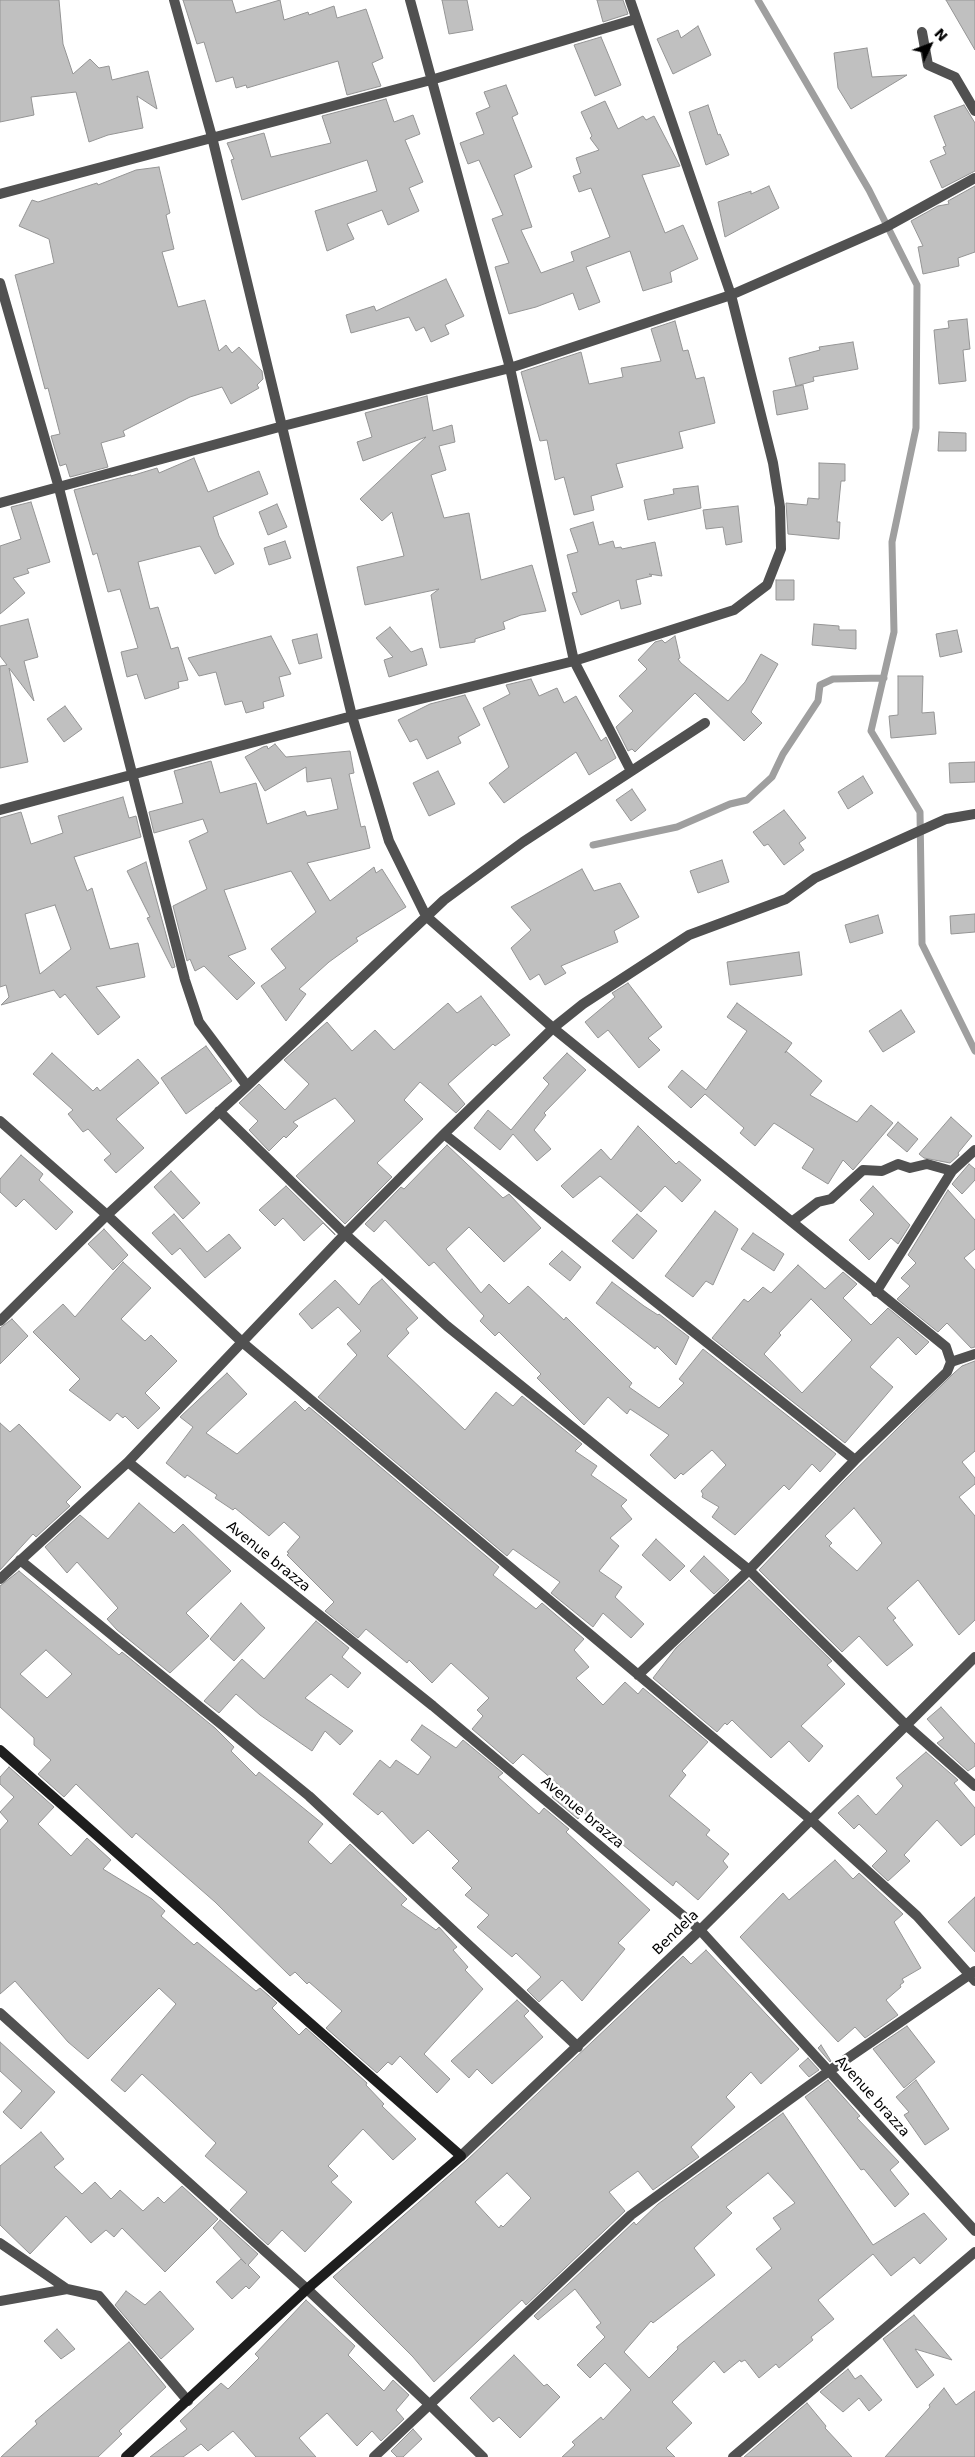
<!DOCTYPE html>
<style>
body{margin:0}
#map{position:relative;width:975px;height:2457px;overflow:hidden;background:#fff;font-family:"DejaVu Sans",sans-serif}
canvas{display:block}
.north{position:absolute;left:905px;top:20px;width:50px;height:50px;-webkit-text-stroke:4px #fff;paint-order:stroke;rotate:47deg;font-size:14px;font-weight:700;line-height:20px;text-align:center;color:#000}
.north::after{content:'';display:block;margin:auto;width:18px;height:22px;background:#000;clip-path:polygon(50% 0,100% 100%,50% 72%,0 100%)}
</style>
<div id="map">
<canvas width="975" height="2457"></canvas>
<div class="north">N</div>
</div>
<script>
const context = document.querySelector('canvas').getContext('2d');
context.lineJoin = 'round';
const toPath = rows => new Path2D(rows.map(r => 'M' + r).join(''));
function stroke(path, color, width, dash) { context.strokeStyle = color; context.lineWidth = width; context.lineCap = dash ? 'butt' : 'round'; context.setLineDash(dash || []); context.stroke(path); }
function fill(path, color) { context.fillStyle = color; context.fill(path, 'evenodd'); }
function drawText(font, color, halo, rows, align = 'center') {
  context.font = font + ' "DejaVu Sans",sans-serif'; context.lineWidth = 5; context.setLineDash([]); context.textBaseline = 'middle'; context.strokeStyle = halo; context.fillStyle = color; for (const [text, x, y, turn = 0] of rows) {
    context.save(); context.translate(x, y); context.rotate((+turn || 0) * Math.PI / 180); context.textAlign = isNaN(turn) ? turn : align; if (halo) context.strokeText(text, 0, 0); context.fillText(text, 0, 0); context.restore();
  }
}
const stream = toPath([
 [758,0,869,190,917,285,916,428,892,542,894,632,871,731,920,812,922,944,975,1051],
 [593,845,677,827,730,804,747,800,772,777,783,754,818,701,820,685,833,679,884,678]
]);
const building = toPath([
 [0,0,59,0,63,44,73,74,90,59,99,68,109,66,112,80,148,71,157,109,137,96,143,128,108,135,89,142,76,92,31,97,34,115,0,122,0,0],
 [183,0,232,0,236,13,280,0,284,20,308,12,309,15,334,6,337,18,366,9,383,58,372,63,381,86,347,95,338,61,247,88,246,85,236,88,233,77,216,82,204,42,197,44,183,0],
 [442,0,467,0,473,30,449,34,442,0],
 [597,0,623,0,628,14,603,22,597,0],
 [946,0,975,0,975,50,946,0],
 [698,26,711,55,673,74,657,39,678,30,681,38,698,26],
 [601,37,621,85,595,96,574,45,601,37],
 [867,48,872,77,907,75,851,109,838,88,834,53,867,48],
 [506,85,518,114,512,117,532,167,514,175,532,227,521,230,541,273,574,261,571,252,610,237,591,188,579,192,573,176,581,173,576,158,599,150,590,138,592,136,581,112,605,101,618,129,643,116,646,120,654,116,680,166,642,175,665,233,683,225,698,259,670,272,672,282,643,291,630,251,586,267,600,302,579,310,573,293,536,307,509,314,495,267,509,263,492,219,503,215,479,160,468,164,460,143,484,134,476,113,490,107,484,92,506,85],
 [386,99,394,122,413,115,420,134,405,140,423,182,409,188,419,211,388,225,382,210,347,224,354,239,327,251,315,211,377,191,367,160,242,200,231,160,234,159,227,143,264,133,271,157,331,143,322,116,386,99],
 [708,105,718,135,720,134,729,155,706,165,689,112,708,105],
 [964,105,975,123,975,171,942,188,930,161,946,154,943,147,946,146,934,116,964,105],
 [159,167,170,213,166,215,174,249,162,252,178,307,205,300,219,351,226,345,232,353,239,347,262,371,263,379,257,385,259,388,231,404,222,387,190,397,123,431,125,436,101,443,108,467,70,477,66,464,60,466,51,436,60,434,48,388,45,389,15,275,54,263,49,239,19,226,32,200,38,202,97,183,98,185,136,170,159,167],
 [769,186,779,208,725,237,718,202,751,191,751,194,769,186],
 [975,186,975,252,958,258,959,266,923,274,918,247,923,246,911,221,938,206,949,204,948,201,975,186],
 [446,279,464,316,445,325,449,334,431,342,424,327,416,331,409,317,351,333,346,315,374,306,376,311,446,279],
 [967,319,970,349,963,350,966,381,939,384,934,330,949,328,948,321,967,319],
 [675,321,683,351,688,350,696,379,704,377,715,423,679,432,683,448,616,464,623,487,591,496,594,510,574,515,564,477,555,480,547,440,540,441,521,372,581,352,589,384,623,377,621,368,661,361,651,329,675,321],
 [853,342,858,369,813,377,814,381,796,386,789,358,820,350,819,347,853,342],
 [803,385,808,409,777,415,773,391,803,385],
 [427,396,433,431,452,425,455,442,439,446,446,470,431,475,444,518,469,513,481,580,532,565,546,611,521,615,503,622,505,629,475,639,475,642,440,648,431,595,439,589,365,605,357,567,404,556,392,512,382,521,360,499,426,437,363,461,357,442,372,437,365,413,427,396],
 [939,432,966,433,966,451,938,451,939,432],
 [194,458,208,492,259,471,268,494,213,517,219,536,234,564,215,574,200,546,138,562,150,609,158,607,171,649,178,647,188,680,178,682,179,688,145,699,137,674,127,677,121,652,138,648,120,589,108,592,97,553,93,555,74,490,131,475,131,476,157,468,159,473,194,458],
 [819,463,845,464,845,481,841,481,837,522,840,522,839,539,788,534,786,503,807,505,808,498,819,499,819,463],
 [698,486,701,508,648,520,644,500,674,494,673,489,698,486],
 [31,502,50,562,27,569,29,573,13,578,25,593,0,614,0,546,21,539,11,507,31,502],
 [277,504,287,527,268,535,259,512,277,504],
 [738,506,742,542,726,545,723,527,706,529,703,510,738,506],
 [593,522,599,545,613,541,615,548,621,547,622,549,655,542,662,576,649,574,652,576,636,580,641,604,621,609,619,600,581,615,572,593,577,592,567,555,578,552,570,529,593,522],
 [285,541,291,558,269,565,264,548,285,541],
 [776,580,794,580,794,600,776,600,776,580],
 [28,619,38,657,24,661,34,701,9,668,28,762,0,768,0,666,7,665,0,656,0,626,28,619],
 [814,624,839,626,839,630,856,630,856,649,812,645,814,624],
 [390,627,411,652,422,648,427,665,389,677,384,660,393,657,376,638,390,627],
 [957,630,962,652,940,657,936,634,957,630],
 [317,634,322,658,299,664,292,640,317,634],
 [271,636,291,674,279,677,284,696,263,702,264,708,246,713,242,701,225,705,216,672,199,676,188,658,271,636],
 [675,636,680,658,678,659,681,663,728,701,745,682,761,654,778,664,751,712,762,723,744,741,695,693,635,752,632,749,628,751,616,727,633,711,619,696,647,669,638,660,655,642,662,640,665,643,675,636],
 [898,676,923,676,922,713,934,712,936,734,891,738,889,716,898,715,898,676],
 [531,679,539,696,557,688,564,703,576,696,601,741,606,737,616,758,589,775,576,752,504,803,489,783,509,767,483,708,510,694,506,685,531,679],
 [465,695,480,725,458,737,461,743,427,759,417,739,410,742,398,720,430,704,465,695],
 [65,706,82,729,64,742,47,719,65,706],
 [275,744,286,757,350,751,354,773,349,774,361,827,365,826,370,848,307,863,330,901,374,867,376,873,382,869,406,907,356,938,358,941,329,962,299,989,306,994,286,1021,261,986,286,968,271,949,316,912,291,871,224,890,246,949,228,956,255,983,237,1000,204,966,195,971,190,959,187,961,173,906,207,889,189,841,208,832,203,819,154,833,149,812,183,803,174,771,211,761,220,793,256,783,267,824,305,811,307,816,338,809,331,778,307,782,306,767,265,791,245,757,263,747,267,746,268,749,275,744],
 [975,762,975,782,950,783,949,763,975,762],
 [438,771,455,804,429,816,413,783,438,771],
 [863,776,873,793,848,809,838,792,863,776],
 [632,789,646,810,631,821,616,800,632,789],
 [123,797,129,818,136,816,141,837,74,857,87,891,92,888,110,949,138,943,145,977,96,987,120,1017,98,1035,65,994,60,998,54,990,1,1005,9,997,6,985,0,987,0,818,21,812,31,844,63,833,58,816,123,797],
 [55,905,71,949,40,974,25,914,55,905],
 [784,810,806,838,799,843,804,850,784,865,768,844,764,846,753,832,784,810],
 [722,860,729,882,698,893,690,871,722,860],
 [146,862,175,967,172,968,147,918,150,917,127,871,146,862],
 [582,869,594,891,620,883,639,917,614,931,618,942,561,966,566,973,545,985,539,974,530,980,511,948,531,930,511,907,582,869],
 [975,914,975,932,951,934,950,916,975,914],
 [878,915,883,933,850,943,845,925,878,915],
 [799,952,802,975,730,985,727,962,799,952],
 [628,983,662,1027,648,1038,660,1050,639,1068,608,1030,598,1038,585,1022,615,997,612,993,628,983],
 [481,996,510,1035,495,1046,493,1044,448,1084,465,1104,456,1113,420,1082,404,1100,423,1119,377,1163,392,1177,345,1224,296,1176,355,1121,335,1098,293,1122,298,1126,286,1138,284,1136,269,1151,249,1130,258,1121,239,1103,259,1084,285,1110,309,1084,284,1060,327,1022,352,1051,375,1030,394,1050,448,1003,457,1013,481,996],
 [737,1003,792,1043,785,1053,786,1051,822,1081,810,1095,857,1122,871,1105,893,1123,853,1170,843,1160,828,1184,802,1168,814,1149,774,1123,755,1146,740,1133,744,1128,705,1094,691,1108,668,1087,682,1070,706,1090,747,1031,727,1017,737,1003],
 [901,1010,915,1032,883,1052,869,1031,901,1010],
 [206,1046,232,1081,186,1114,161,1078,206,1046],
 [52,1053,93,1091,97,1087,100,1091,138,1059,159,1083,116,1119,144,1148,116,1173,104,1160,111,1154,88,1129,83,1132,68,1114,73,1110,33,1074,52,1053],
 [567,1053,586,1070,544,1113,546,1115,534,1130,551,1149,537,1161,513,1134,500,1150,474,1128,488,1110,511,1130,549,1084,543,1078,567,1053],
 [951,1117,972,1136,958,1153,959,1155,950,1163,924,1158,919,1154,951,1117],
 [898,1122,918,1139,907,1152,887,1135,898,1122],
 [638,1126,676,1164,679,1161,701,1180,682,1202,665,1186,641,1212,600,1176,573,1198,561,1186,601,1149,611,1160,638,1126],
 [447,1145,503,1198,509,1194,541,1228,504,1262,469,1227,446,1249,481,1293,489,1284,509,1304,528,1286,564,1320,566,1317,632,1383,629,1387,659,1408,684,1383,679,1379,703,1349,836,1454,820,1472,812,1464,789,1490,784,1485,735,1535,712,1517,719,1507,702,1497,703,1494,701,1491,726,1465,712,1450,683,1475,681,1473,675,1479,650,1455,669,1435,630,1409,627,1414,608,1397,584,1425,537,1378,541,1374,499,1332,495,1336,480,1321,484,1316,434,1262,429,1266,385,1220,374,1232,365,1224,401,1187,404,1189,447,1145],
 [21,1155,43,1174,39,1180,73,1212,56,1230,24,1199,16,1207,0,1192,0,1179,21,1155],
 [969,1164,975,1169,975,1180,962,1194,952,1184,969,1164],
 [171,1171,200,1203,183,1219,154,1187,171,1171],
 [286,1186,335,1234,335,1235,323,1223,304,1241,283,1218,275,1226,259,1210,286,1186],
 [873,1186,910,1225,898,1244,891,1238,869,1260,849,1240,874,1214,860,1200,873,1186],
 [948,1190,975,1220,975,1249,964,1258,975,1270,975,1347,971,1348,947,1323,938,1332,897,1299,910,1286,901,1278,916,1263,908,1255,948,1190],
 [715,1211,738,1229,713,1285,706,1281,693,1297,665,1276,715,1211],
 [174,1214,207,1252,229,1234,241,1248,205,1278,180,1248,172,1255,152,1233,174,1214],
 [637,1214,657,1231,633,1259,612,1241,637,1214],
 [104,1229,128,1255,113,1270,88,1244,104,1229],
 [753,1233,784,1254,774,1271,741,1249,753,1233],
 [562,1251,581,1267,570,1281,549,1264,562,1251],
 [123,1262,151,1288,121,1319,145,1341,151,1335,177,1361,145,1393,160,1408,138,1429,125,1416,123,1418,117,1413,110,1421,69,1390,80,1379,33,1332,63,1304,75,1317,123,1262],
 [798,1265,825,1289,843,1272,857,1284,843,1298,871,1325,888,1308,929,1342,916,1355,898,1337,870,1367,893,1387,845,1443,712,1338,744,1299,748,1302,763,1287,771,1293,798,1265],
 [811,1299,852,1340,802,1393,764,1354,781,1335,779,1333,811,1299],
 [382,1279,418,1318,406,1329,409,1333,387,1356,465,1430,496,1392,513,1406,522,1396,582,1444,575,1451,597,1466,591,1475,627,1500,621,1506,632,1519,610,1538,619,1546,599,1571,622,1587,615,1597,644,1624,631,1638,603,1613,593,1627,551,1593,560,1582,513,1549,507,1556,318,1397,357,1355,347,1344,361,1331,338,1307,312,1329,299,1314,335,1280,359,1305,372,1287,382,1279],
 [612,1282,644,1306,658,1315,659,1314,689,1337,676,1365,657,1346,655,1349,596,1303,612,1282],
 [12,1319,28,1336,0,1364,0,1328,12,1319],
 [975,1361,975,1451,962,1462,975,1478,975,1484,959,1497,975,1516,975,1620,959,1635,918,1580,887,1608,896,1618,893,1620,913,1645,887,1666,859,1636,842,1652,759,1570,845,1480,954,1373,962,1366,975,1361],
 [854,1508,882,1543,857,1571,829,1546,832,1543,825,1536,854,1508],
 [227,1373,247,1394,206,1433,237,1454,295,1401,305,1411,309,1407,499,1567,493,1575,536,1609,542,1603,584,1639,574,1650,589,1667,576,1678,603,1705,625,1682,638,1694,643,1688,708,1742,682,1771,686,1775,669,1796,710,1830,706,1835,729,1854,723,1861,728,1867,698,1900,676,1881,673,1886,583,1812,578,1819,552,1797,561,1787,523,1754,513,1764,472,1729,483,1716,477,1710,489,1698,451,1663,432,1683,409,1660,407,1663,366,1629,358,1638,325,1611,334,1602,287,1555,289,1553,287,1552,300,1537,284,1522,269,1536,235,1508,233,1510,215,1498,217,1495,187,1475,185,1478,166,1463,193,1427,180,1417,227,1373],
 [0,1423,10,1432,19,1424,81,1487,66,1502,70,1506,36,1537,33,1534,0,1570,0,1423],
 [139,1503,174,1533,183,1524,231,1571,186,1613,209,1636,170,1673,117,1630,107,1619,118,1608,77,1562,67,1573,45,1547,80,1515,108,1539,139,1503],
 [656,1539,685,1566,670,1581,642,1555,656,1539],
 [704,1556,729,1580,714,1594,690,1571,704,1556],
 [19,1571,119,1655,122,1652,215,1728,234,1747,231,1751,256,1776,259,1772,323,1824,308,1842,331,1864,350,1844,407,1899,401,1905,436,1930,439,1927,457,1947,453,1950,468,1967,465,1970,483,1989,424,2054,450,2079,437,2093,400,2056,392,2065,388,2062,377,2073,326,2028,342,2011,309,1982,307,1984,295,1972,290,1976,215,1902,136,1833,132,1838,76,1784,64,1797,38,1774,51,1760,34,1745,34,1738,0,1707,0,1586,19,1571],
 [46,1650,72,1674,47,1698,20,1674,46,1650],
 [749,1580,832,1661,827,1665,845,1684,801,1726,823,1746,809,1762,789,1741,771,1758,732,1720,727,1725,725,1723,717,1732,653,1678,676,1648,749,1580],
 [241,1603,265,1628,234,1661,210,1639,241,1603],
 [316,1621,349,1648,342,1657,361,1673,348,1688,331,1674,305,1698,353,1731,340,1745,325,1731,312,1751,260,1715,236,1694,219,1713,204,1701,242,1659,264,1679,316,1621],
 [941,1707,975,1744,975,1766,968,1771,937,1743,944,1738,927,1719,941,1707],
 [422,1725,456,1748,463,1740,503,1773,498,1777,539,1814,544,1808,569,1829,566,1832,650,1910,618,1943,625,1949,582,2001,562,1980,539,2002,527,1990,541,1977,516,1953,512,1957,477,1927,489,1915,465,1895,472,1888,452,1868,459,1861,428,1830,413,1844,382,1811,378,1815,353,1794,380,1760,390,1768,396,1760,418,1775,431,1757,411,1740,422,1725],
 [926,1752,958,1780,954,1783,975,1808,975,1834,961,1846,937,1820,904,1855,910,1861,888,1881,872,1866,887,1851,859,1824,854,1829,838,1813,858,1795,876,1815,903,1786,896,1778,926,1752],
 [9,1767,54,1807,38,1824,71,1856,87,1838,111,1860,103,1869,152,1899,165,1911,161,1916,194,1945,197,1942,256,1991,260,1988,277,2003,272,2008,299,2035,306,2028,367,2083,366,2085,384,2104,382,2106,416,2139,393,2160,363,2129,328,2166,338,2176,331,2182,352,2202,305,2252,282,2230,268,2245,230,2210,247,2192,205,2156,216,2143,142,2074,125,2092,111,2080,176,2004,159,1988,88,2059,68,2042,15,1981,0,1994,0,1830,8,1821,0,1812,14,1797,0,1784,0,1777,9,1767],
 [835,1860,853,1879,859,1873,903,1914,894,1922,921,1968,902,1979,904,1982,900,1985,901,1987,886,2000,898,2015,865,2038,855,2027,838,2042,740,1937,783,1893,789,1900,835,1860],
 [975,1897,975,1952,948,1922,975,1897],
 [706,1950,799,2049,761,2084,751,2072,726,2097,735,2107,691,2147,699,2157,653,2190,638,2171,609,2192,625,2211,526,2305,522,2300,434,2382,413,2357,333,2277,466,2161,683,1956,691,1964,706,1950],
 [507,2173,531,2198,503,2227,501,2225,499,2228,475,2202,507,2173],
 [517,2000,529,2011,524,2016,543,2037,492,2084,477,2069,469,2078,451,2061,517,2000],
 [907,2026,935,2062,904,2088,873,2049,907,2026],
 [0,2042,55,2092,21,2129,3,2112,22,2091,0,2071,0,2042],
 [821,2045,831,2061,830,2062,818,2048,821,2045],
 [808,2058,819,2070,809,2077,799,2066,808,2058],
 [828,2080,860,2116,857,2118,899,2162,890,2170,909,2194,895,2207,864,2169,861,2170,805,2097,828,2080],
 [916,2080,949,2129,925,2145,904,2115,909,2112,896,2097,916,2080],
 [783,2113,873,2245,924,2213,947,2239,920,2264,914,2257,891,2276,873,2254,818,2300,834,2319,811,2337,813,2340,779,2368,776,2364,759,2378,745,2360,741,2362,740,2360,724,2373,714,2361,672,2402,692,2423,666,2448,675,2457,562,2457,575,2445,572,2442,601,2417,603,2420,631,2390,605,2363,590,2378,577,2365,605,2337,596,2327,601,2323,575,2289,538,2320,534,2316,634,2222,636,2225,658,2204,783,2113],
 [768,2173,795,2203,773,2218,781,2229,756,2249,772,2268,677,2347,678,2349,649,2378,624,2352,651,2321,653,2323,715,2275,694,2248,732,2213,726,2207,768,2173],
 [41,2132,64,2159,54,2167,82,2194,95,2182,111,2199,120,2190,143,2211,158,2197,164,2203,182,2186,218,2219,165,2272,122,2228,114,2237,106,2230,91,2243,66,2216,30,2254,0,2225,0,2166,41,2132],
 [220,2220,258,2254,248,2265,260,2277,249,2289,246,2286,232,2299,216,2282,241,2259,246,2264,213,2228,220,2220],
 [126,2291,145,2305,160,2291,194,2329,161,2359,115,2305,126,2291],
 [306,2300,355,2346,348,2355,384,2391,393,2380,409,2395,396,2410,404,2419,381,2441,372,2431,357,2446,327,2413,299,2438,316,2457,256,2457,233,2431,208,2451,201,2444,183,2457,150,2457,187,2429,180,2421,221,2383,228,2389,259,2358,255,2354,306,2300],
 [914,2315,952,2360,915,2349,934,2375,917,2388,883,2339,914,2315],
 [57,2329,75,2349,61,2359,44,2341,57,2329],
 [129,2342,166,2387,119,2431,122,2434,98,2457,1,2457,37,2424,35,2421,129,2342],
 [514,2355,544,2386,547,2384,560,2397,520,2438,499,2417,493,2422,470,2398,514,2355],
 [848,2369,855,2379,861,2375,882,2400,869,2411,859,2398,843,2412,820,2392,848,2369],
 [944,2388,956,2405,975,2391,975,2457,885,2457,930,2407,929,2405,944,2388],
 [807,2403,826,2426,825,2428,852,2457,744,2457,807,2403],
 [413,2429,422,2439,403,2457,397,2457,391,2451,413,2429]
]);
const lane = toPath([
 [922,32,928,65,955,77,975,111],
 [793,1221,818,1202,831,1199,863,1170,882,1171,898,1164,910,1168,927,1164,952,1171,975,1150],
 [876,1292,952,1171],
 [951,1362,975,1354],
 [0,2243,67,2289],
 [0,2301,67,2289,99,2296,188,2401]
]);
const street = toPath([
 [174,0,212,137,352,716,389,841,426,916,553,1028,946,1347,951,1362,947,1372,855,1460,749,1570,638,1675],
 [410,0,510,368,574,661,631,771],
 [0,194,431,80,636,19],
 [0,283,59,488,185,980,199,1022,247,1086],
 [0,503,283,426,510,368,731,295,886,227,975,178],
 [0,810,352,716,574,661,734,610,767,585,781,549,780,507,773,463,731,295,630,0],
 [219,1111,345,1234,447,1326,749,1570,906,1725,975,1786],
 [0,1121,107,1215,242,1342,810,1819,917,1916,975,1981],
 [444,1134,855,1460],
 [0,1321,107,1215,247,1086,444,900,523,842,705,723],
 [128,1462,433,1706,700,1930,975,2231],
 [20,1560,309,1796,578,2047],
 [0,1579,128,1462,345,1234,444,1134,553,1028,583,1004,689,935,786,899,815,878,946,819,975,814],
 [0,2013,307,2289,431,2406,483,2457],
 [461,2156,700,1930,975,1657],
 [374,2457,631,2215,829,2071,975,1971],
 [733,2457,975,2252]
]);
const secondary = toPath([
 [0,1750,461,2156,307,2289,126,2457]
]);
const streetNames = [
 ["Avenue brazza",268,1557,39],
 ["Avenue brazza",582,1813,40],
 ["Bendela",676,1933,-44],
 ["Avenue brazza",872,2097,48]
];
stroke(stream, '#9f9f9f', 7);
fill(building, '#c0c0c0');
stroke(building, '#959595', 1);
stroke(lane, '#515151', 10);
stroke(street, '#515151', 10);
stroke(secondary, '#1e1e1e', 10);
drawText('14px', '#000', '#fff', streetNames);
</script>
